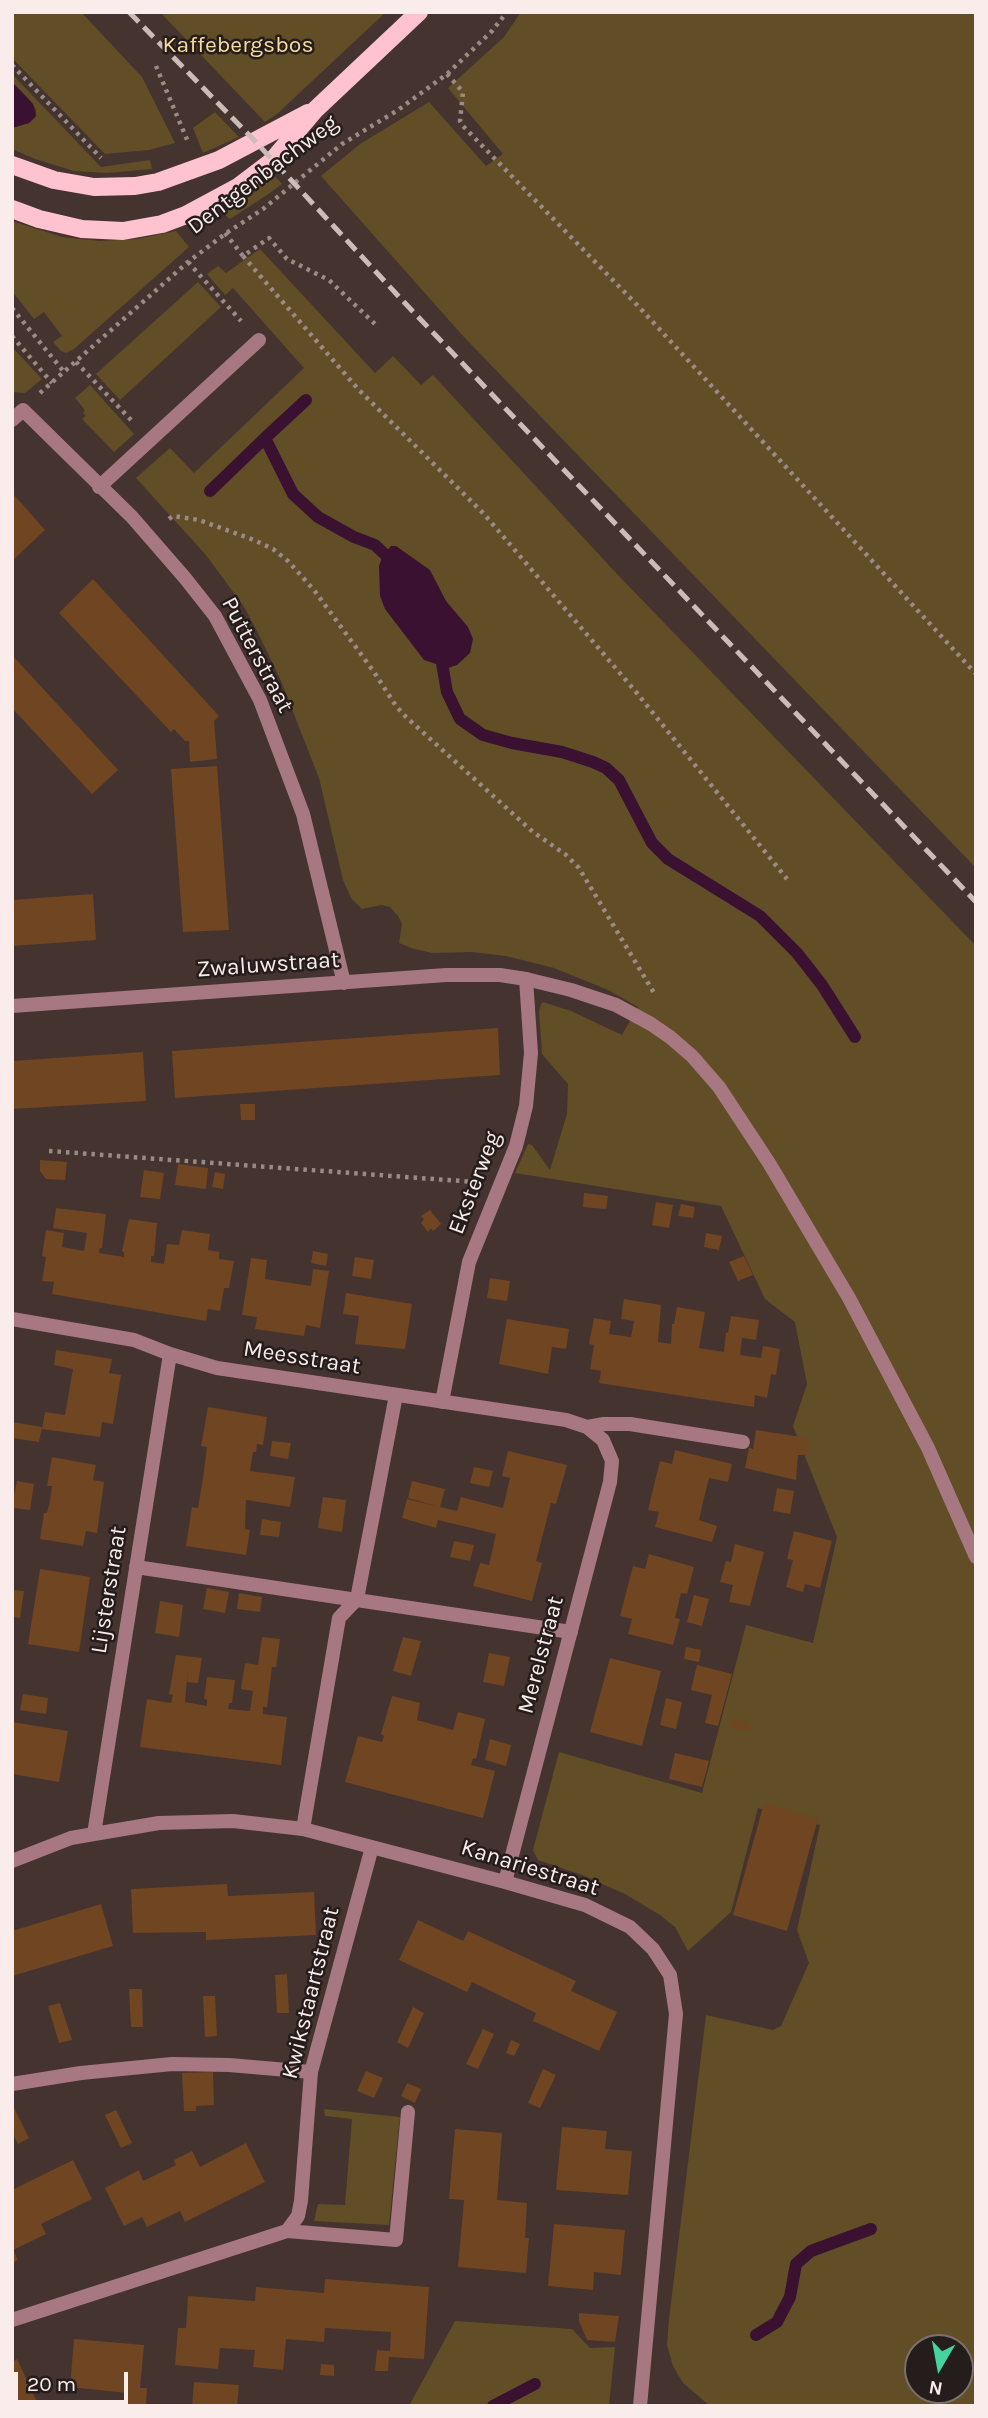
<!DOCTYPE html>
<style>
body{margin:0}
#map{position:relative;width:988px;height:2418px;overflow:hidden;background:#45332f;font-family:Karla,sans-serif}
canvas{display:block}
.frame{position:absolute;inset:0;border:14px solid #f9ecea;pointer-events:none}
.north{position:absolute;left:904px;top:2334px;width:70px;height:70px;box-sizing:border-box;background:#251d1b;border:2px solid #7a706e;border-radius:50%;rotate:190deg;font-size:19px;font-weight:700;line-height:28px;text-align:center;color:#f9ecea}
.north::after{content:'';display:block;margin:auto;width:24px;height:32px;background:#45d49f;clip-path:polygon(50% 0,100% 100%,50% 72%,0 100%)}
.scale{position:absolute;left:14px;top:2372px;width:114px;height:32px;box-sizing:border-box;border:4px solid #f9ecea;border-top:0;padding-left:9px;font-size:21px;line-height:24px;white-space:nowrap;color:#f9ecea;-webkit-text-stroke:5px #251d1b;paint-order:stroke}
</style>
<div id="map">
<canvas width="988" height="2418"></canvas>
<div class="frame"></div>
<div class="north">N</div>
<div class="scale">20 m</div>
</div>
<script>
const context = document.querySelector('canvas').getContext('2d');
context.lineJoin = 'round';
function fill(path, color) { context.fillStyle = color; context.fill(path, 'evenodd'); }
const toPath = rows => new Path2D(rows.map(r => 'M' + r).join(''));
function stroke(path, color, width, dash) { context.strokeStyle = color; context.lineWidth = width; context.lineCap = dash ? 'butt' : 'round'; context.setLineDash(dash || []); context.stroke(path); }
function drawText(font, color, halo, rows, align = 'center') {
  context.font = font + ' Karla,sans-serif'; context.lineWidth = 5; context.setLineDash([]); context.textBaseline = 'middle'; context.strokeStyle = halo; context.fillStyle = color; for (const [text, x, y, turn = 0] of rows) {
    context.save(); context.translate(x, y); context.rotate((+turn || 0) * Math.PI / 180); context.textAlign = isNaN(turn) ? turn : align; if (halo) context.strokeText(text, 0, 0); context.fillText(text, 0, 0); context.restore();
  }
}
const green = toPath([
 [12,12,81,12,142,77,175,143,149,150,105,154,12,58],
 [160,12,386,12,277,114,265,122],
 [521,12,976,12,976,868,463,336,321,176,360,144,429,102,486,166,503,154,448,88,504,37],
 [12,74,101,167,150,160,152,169,107,173,74,171,35,159,12,149,12,128,29,123,36,116,36,109,28,98,12,82],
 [215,112,239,137,203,153,193,128],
 [273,174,282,184,267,195,230,219,222,212,222,209],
 [12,221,62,237,100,241,137,239,176,231,189,247,74,349,66,353,61,351,53,342,62,336,44,312,34,319,12,291],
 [260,249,375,373,393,356,421,385,433,375,617,574,976,946,976,2406,710,2406,683,2383,673,2366,667,2345,669,2319,706,2015,773,2030,781,2026,809,1963,797,1930,820,1825,758,1808,731,1912,688,1951,675,1927,660,1915,625,1894,582,1875,538,1860,533,1850,559,1752,702,1793,746,1625,813,1643,837,1537,793,1426,807,1384,795,1322,765,1299,721,1206,515,1173,528,1144,532,1145,550,1170,567,1114,568,1084,542,1054,539,1011,541,1004,543,1002,571,1011,622,1035,638,1007,608,990,554,968,506,956,472,952,432,953,411,948,399,943,402,924,398,916,390,907,381,905,362,909,351,898,343,880,319,778,281,681,258,633,244,607,206,555,136,478,170,448,194,473,304,368,233,288,225,295,207,274,218,266,226,273],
 [918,2348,960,2348,960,2390,918,2390],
 [198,282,221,307,120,400,96,374],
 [12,347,42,379,25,393,12,392],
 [90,385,134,434,114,452,82,419,86,416,83,413,85,410,75,398],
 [324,2109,400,2117,389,2225,314,2221,318,2204,345,2205,352,2119,325,2116],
 [455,2321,572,2329,590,2348,615,2347,609,2406,409,2406]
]);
const water = toPath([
 [12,82,33,104,36,116,29,123,12,128],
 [391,546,396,546,430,570,446,601,468,627,473,639,470,653,457,665,448,668,424,660,385,609,380,596,379,566,382,557]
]);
const stream = toPath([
 [265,438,306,400],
 [210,491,265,438,293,494,318,517,354,537,375,545,396,565],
 [440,652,447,692,460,719,483,735,512,743,562,752,593,762,606,768,619,780,652,843,668,859,760,916,797,953,822,985,855,1037],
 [756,2335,777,2322,790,2297,796,2264,811,2251,871,2229],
 [493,2406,535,2384]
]);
const building = toPath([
 [14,495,45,530,12,561,12,497],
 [93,579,219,716,214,721,217,759,190,762,189,741,185,741,174,729,171,732,59,613],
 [12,655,118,770,92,794,12,708],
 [217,766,229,930,183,932,171,769],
 [93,894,96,940,12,946,12,900],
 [498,1028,500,1075,175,1098,172,1051],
 [143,1052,146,1101,12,1109,12,1061],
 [240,1104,255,1104,255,1120,241,1120],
 [40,1160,67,1162,65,1180,46,1179,40,1171],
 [178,1164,208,1168,206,1189,175,1185],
 [144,1170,164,1173,160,1199,140,1197],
 [215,1172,225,1174,223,1189,212,1187],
 [584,1193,608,1196,606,1209,583,1207],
 [656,1202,673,1205,669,1228,652,1225],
 [681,1204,695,1207,693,1218,678,1216],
 [56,1208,106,1214,102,1248,100,1248,99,1253,124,1257,124,1252,122,1251,129,1219,157,1223,154,1256,151,1256,151,1262,164,1264,167,1244,179,1245,182,1230,210,1234,208,1250,219,1252,219,1259,234,1261,229,1288,224,1288,220,1311,208,1309,206,1321,52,1294,54,1282,42,1281,46,1257,42,1256,46,1230,64,1233,62,1247,84,1251,87,1233,53,1228],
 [430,1210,441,1224,433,1231,431,1228,428,1232,421,1223,424,1219,421,1216],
 [706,1233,722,1236,719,1250,704,1247],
 [313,1251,328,1254,326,1266,311,1263],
 [744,1256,753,1275,738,1281,729,1262],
 [355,1257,374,1260,371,1279,352,1276],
 [251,1258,267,1260,265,1279,311,1286,313,1269,329,1271,320,1328,306,1325,304,1336,255,1329,257,1317,242,1315],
 [490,1278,510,1281,507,1301,487,1298],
 [346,1293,412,1304,405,1349,355,1344,359,1316,343,1314],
 [624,1299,661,1305,658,1342,671,1344,672,1324,674,1324,677,1307,705,1312,699,1348,724,1352,726,1332,728,1333,731,1316,759,1320,756,1340,742,1338,740,1355,761,1358,763,1346,780,1349,776,1375,771,1374,767,1398,755,1395,754,1407,599,1383,601,1371,590,1369,594,1345,589,1344,594,1318,611,1321,609,1334,631,1337,634,1321,621,1319],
 [507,1319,569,1329,566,1349,552,1347,548,1374,499,1364],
 [56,1350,112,1359,109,1373,121,1375,113,1424,102,1422,100,1437,42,1429,45,1412,65,1415,73,1369,54,1365],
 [208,1407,267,1417,263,1445,257,1444,256,1452,253,1452,250,1471,295,1477,290,1507,246,1500,245,1529,250,1530,246,1555,186,1546,192,1507,198,1508,203,1478,207,1447,201,1446],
 [12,1422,42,1427,39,1442,12,1438],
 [756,1430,808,1438,809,1455,798,1455,796,1480,745,1468,749,1448,753,1449],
 [272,1441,291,1443,288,1459,270,1456],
 [675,1450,732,1464,728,1482,709,1478,704,1498,699,1520,717,1526,712,1542,655,1527,659,1512,648,1510,660,1461,672,1464],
 [508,1451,567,1465,556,1504,551,1503,536,1561,542,1563,532,1601,473,1586,480,1563,489,1565,496,1534,438,1520,436,1528,402,1518,407,1499,457,1511,461,1497,503,1508,510,1478,502,1476],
 [52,1457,96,1465,93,1480,104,1482,97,1533,86,1531,83,1546,40,1539,44,1513,47,1513,50,1500,52,1486,47,1486],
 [474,1467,493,1471,489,1487,470,1483],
 [17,1481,34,1484,30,1510,13,1508,12,1494,14,1495],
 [412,1481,445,1489,440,1507,408,1498],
 [777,1488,794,1491,790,1514,773,1511],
 [323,1497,346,1500,342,1532,318,1528],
 [262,1519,281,1522,279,1537,260,1535],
 [794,1531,832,1541,820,1588,805,1584,803,1592,786,1587,793,1560,787,1559],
 [454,1541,474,1545,470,1561,450,1557],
 [735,1544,764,1552,750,1606,729,1602,733,1585,720,1582,726,1561,731,1562],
 [649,1554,694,1567,687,1594,681,1593,675,1618,680,1619,673,1645,628,1634,632,1619,620,1616,633,1566,645,1569],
 [40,1569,90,1577,79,1652,28,1644],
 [207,1588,229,1592,225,1613,203,1609],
 [12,1590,24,1591,20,1618,12,1617],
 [239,1593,262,1597,260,1612,237,1609],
 [694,1595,709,1599,702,1626,687,1622],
 [160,1601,183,1605,179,1637,155,1633],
 [262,1637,280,1639,276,1667,272,1667,267,1707,263,1707,263,1714,287,1717,281,1765,140,1747,147,1699,171,1703,173,1695,169,1694,176,1655,202,1658,198,1683,187,1682,188,1666,185,1702,207,1706,207,1700,204,1699,207,1677,235,1680,232,1703,229,1703,228,1709,250,1711,253,1691,241,1689,245,1663,258,1665],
 [403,1637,421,1641,411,1676,393,1671],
 [686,1647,701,1650,699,1662,684,1659],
 [489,1653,510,1657,504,1686,483,1682],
 [610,1658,661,1671,642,1746,590,1732],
 [697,1665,732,1674,718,1726,705,1723,712,1695,691,1690],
 [23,1694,48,1698,46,1714,20,1710],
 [392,1696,420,1703,417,1720,453,1730,458,1712,485,1719,476,1759,473,1758,471,1765,495,1771,483,1818,345,1782,358,1736,382,1742,384,1736,381,1734],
 [666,1698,682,1702,676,1729,660,1725],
 [733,1718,750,1723,748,1732,731,1728],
 [12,1722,68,1731,59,1782,12,1774],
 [490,1739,511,1745,506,1766,485,1760],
 [675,1753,709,1761,702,1787,669,1779],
 [764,1803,818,1819,787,1931,733,1915],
 [227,1884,228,1896,314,1892,316,1935,206,1940,206,1932,133,1933,131,1889],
 [101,1904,113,1946,12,1976,12,1931],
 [418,1920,463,1941,468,1931,576,1981,571,1991,617,2012,599,2051,533,2021,536,2013,472,1982,467,1992,399,1960],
 [287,1974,289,2013,277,2013,275,1975],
 [129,1989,142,1989,143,2027,131,2027],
 [203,1996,215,1996,217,2036,205,2037],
 [60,2003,72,2040,59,2043,48,2006],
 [413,2007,424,2013,408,2048,397,2042],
 [483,2029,494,2034,478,2069,466,2064],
 [511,2040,520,2044,514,2056,506,2053],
 [543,2069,556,2075,540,2108,528,2103],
 [366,2071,383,2078,374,2098,357,2091],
 [213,2072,214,2105,196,2106,196,2111,184,2111,182,2073],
 [407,2083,421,2089,415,2103,401,2096],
 [12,2104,29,2138,18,2144,12,2132],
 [116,2110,132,2143,121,2148,105,2115],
 [562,2127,607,2131,605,2149,632,2151,628,2195,556,2190],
 [455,2129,502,2133,497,2200,527,2203,525,2238,529,2238,526,2273,458,2267,464,2200,449,2199],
 [246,2143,265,2182,185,2222,180,2211,147,2227,142,2217,124,2226,105,2188,139,2170,143,2181,176,2165,174,2160,192,2151,200,2167],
 [73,2160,92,2199,41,2224,46,2234,13,2250,18,2260,12,2263,12,2190],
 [554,2224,625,2230,621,2275,594,2272,593,2290,548,2286],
 [325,2279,429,2287,424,2359,389,2357,388,2371,375,2371,377,2350,390,2351,391,2332,325,2328,324,2342,286,2339,283,2370,253,2367,255,2350,220,2348,218,2369,175,2365,178,2328,186,2328,188,2296,255,2301,256,2287,324,2293],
 [579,2313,619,2316,615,2342,587,2340,579,2321],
 [74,2339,144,2345,140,2388,147,2388,146,2406,126,2406,127,2393,70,2387],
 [17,2359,38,2404,34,2406,12,2406,12,2362],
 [321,2364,334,2365,334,2376,320,2375],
 [194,2382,239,2385,237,2406,192,2406]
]);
const path = toPath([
 [12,65,101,158],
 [156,66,188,142],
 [447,74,463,92,460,121,462,125,640,308,976,674],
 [225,233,243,256,269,238,287,259,329,280,377,326],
 [243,256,358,389,484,514,636,692,787,879],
 [188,262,241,321],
 [12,308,64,372],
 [12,336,52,383],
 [76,362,132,421],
 [40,393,188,262,225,234,263,209,342,144,398,110,447,74,492,31,507,12],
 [169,519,173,516,199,520,254,540,273,549,288,561,314,590,374,672,396,706,406,717,533,832,565,854,579,868,654,993],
 [49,1151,475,1182]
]);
const service = toPath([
 [99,487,259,340],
 [526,979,571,990,616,1005,651,1024,670,1037,692,1056,719,1087,769,1163,849,1298,928,1448,976,1557],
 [136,1567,571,1632],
 [303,1829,339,1618,357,1599,396,1395],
 [12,2084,81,2073,172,2064,229,2065,311,2072]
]);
const minor = toPath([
 [12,420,23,410,132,517,185,578,215,616,260,700,303,814,344,983],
 [12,1006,446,975,500,975,526,979,531,1053,526,1106,516,1146,469,1262,442,1402],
 [12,1319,134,1340,170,1354,217,1368,566,1420,587,1427,603,1440,612,1461,610,1482,505,1882],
 [587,1427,604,1424,630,1424,743,1442],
 [94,1834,170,1354],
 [12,1861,71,1838,94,1834,159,1823,233,1821,303,1829,505,1882,585,1905,630,1927,653,1949,670,1975,676,2014,640,2406],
 [287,2231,396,2240,408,2112],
 [12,2320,287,2231,298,2216,301,2201,311,2072,372,1847]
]);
const primary = toPath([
 [12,165,54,180,94,187,135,186,158,182,219,160,308,113],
 [12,209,39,219,82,229,123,231,162,224,186,215,238,187,271,162,315,110,419,12]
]);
const rail = toPath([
 [129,12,254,140,402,300,976,902]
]);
const parkNames = [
 ["Kaffebergsbos",238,45]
];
const streetNames = [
 ["Dentgenbachweg",263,175,-37],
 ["Putterstraat",257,655,62],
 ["Zwaluwstraat",268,965,-4],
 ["Eksterweg",475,1183,-69],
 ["Meesstraat",302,1358,9],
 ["Lijsterstraat",109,1590,-81],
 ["Merelstraat",541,1655,-75],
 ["Kanariestraat",530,1868,17],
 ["Kwikstaartstraat",311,1993,-76]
];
fill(green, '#614e26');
fill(water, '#3a1131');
stroke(stream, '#3a1131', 12);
fill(building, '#704522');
stroke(path, '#9a8b88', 4.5, [3.5, 5]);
stroke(service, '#a87882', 14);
stroke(minor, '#a87882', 14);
stroke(primary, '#ffc3d0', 18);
stroke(rail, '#cbbcba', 5, [14, 7]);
drawText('23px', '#f9da9c', '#251d1b', parkNames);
drawText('23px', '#f9ecea', '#251d1b', streetNames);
</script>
